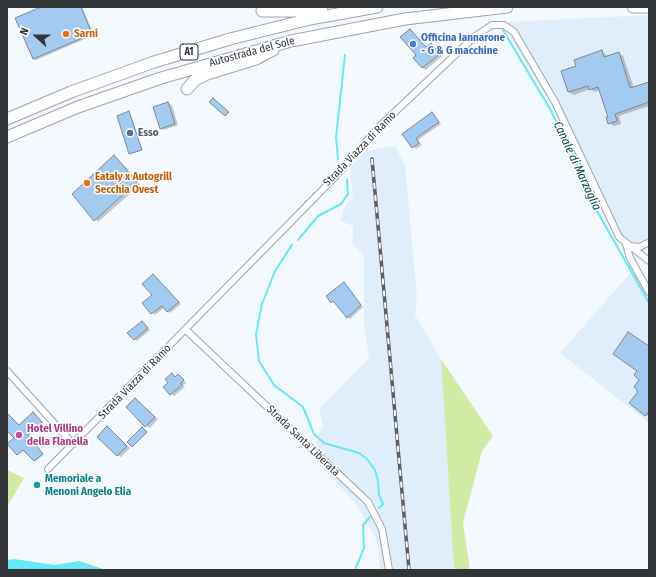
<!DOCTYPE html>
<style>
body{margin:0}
#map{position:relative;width:656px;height:577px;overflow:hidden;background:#f3f9fe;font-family:"Fira Sans Condensed",sans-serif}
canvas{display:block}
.frame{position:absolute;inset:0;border:8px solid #323538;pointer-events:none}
.north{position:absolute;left:16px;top:16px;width:40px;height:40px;-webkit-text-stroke:3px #fff;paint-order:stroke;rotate:291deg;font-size:11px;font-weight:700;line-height:16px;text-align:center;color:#323538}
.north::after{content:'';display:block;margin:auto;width:14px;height:18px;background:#323538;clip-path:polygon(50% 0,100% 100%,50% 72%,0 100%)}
</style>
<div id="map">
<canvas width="656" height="577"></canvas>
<div class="frame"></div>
<div class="north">N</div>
</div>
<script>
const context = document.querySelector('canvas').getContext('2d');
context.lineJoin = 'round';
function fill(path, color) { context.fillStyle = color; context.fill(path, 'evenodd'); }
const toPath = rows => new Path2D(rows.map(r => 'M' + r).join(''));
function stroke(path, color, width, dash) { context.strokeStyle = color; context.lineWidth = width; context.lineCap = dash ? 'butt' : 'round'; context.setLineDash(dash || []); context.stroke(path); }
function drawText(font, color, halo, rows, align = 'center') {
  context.font = font + ' "Fira Sans Condensed",sans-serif'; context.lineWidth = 3; context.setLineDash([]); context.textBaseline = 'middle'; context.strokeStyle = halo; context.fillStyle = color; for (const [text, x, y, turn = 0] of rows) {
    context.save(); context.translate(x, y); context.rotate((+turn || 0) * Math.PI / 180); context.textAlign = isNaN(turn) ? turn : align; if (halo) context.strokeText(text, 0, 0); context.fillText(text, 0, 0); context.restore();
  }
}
const built = toPath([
 [649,15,649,225,647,237,636,244,619,243,582,170,556,112,505,28,510,22],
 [395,146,405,166,417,296,415,315,441,359,454,570,380,570,378,548,375,537,357,505,311,455,323,425,319,409,369,358,364,323,364,256,350,241,353,240,353,226,341,221,344,208,353,196,350,169,365,151],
 [633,270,646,293,649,291,649,423,560,353]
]);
const green = toPath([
 [441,359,493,436,482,451,463,523,470,570,454,570],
 [7,470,24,478,7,507]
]);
const water = toPath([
 [14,559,55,565,79,561,106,570,7,570,7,560]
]);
const shadow = toPath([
 [43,7,82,7,94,35,36,60,33,59],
 [410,30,427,48,431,44,442,56,426,70,422,68,417,55],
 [602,51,608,57,618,53,623,56,634,88,649,83,649,106,619,116,621,124,614,126,609,123,609,117,600,90,595,92,590,89,574,95,569,92,563,72,577,67],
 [168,103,172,105,178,125,164,130,161,128],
 [129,113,142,150,131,154,118,116],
 [432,113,441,124,418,140,422,145,416,149,403,134],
 [114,156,129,170,127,171,140,185,98,222,73,194],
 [154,275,181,304,170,313,164,308,155,315,144,303,154,295],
 [344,283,363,307,350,319,336,302,332,302],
 [144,323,150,330,137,341,129,333],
 [649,347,649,417,646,415,638,393],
 [172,374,176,377,178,375,182,377,186,383,183,385,185,387,174,396,171,394,169,383],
 [135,399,158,419,150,428,146,426],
 [7,413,19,426,35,414,43,423,28,436,43,455,36,461,25,450,18,454,9,444,15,439,7,429],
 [142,428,147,433,133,446,129,442],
 [111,430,130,448,121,457,117,455]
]);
const stream = toPath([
 [503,30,550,109,574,157,588,195,649,303],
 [338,159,336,137,345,55],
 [298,240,318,216,341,204,348,194,347,180],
 [292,245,275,271,262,304,256,334,259,361,274,385,303,407,314,434,324,443,359,453,367,459,375,470,378,481,379,495,383,504,379,508],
 [355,570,364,548,363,525,370,517]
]);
const building = toPath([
 [41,7,81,7,92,34,33,59,15,18,41,7],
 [410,29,426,47,431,43,440,54,422,68,413,58,416,55,400,37,410,29],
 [602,50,604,57,619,52,630,88,649,82,649,102,615,114,617,121,608,124,606,117,608,117,598,87,589,90,588,86,568,92,561,71,576,66,574,60,602,50],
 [213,98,229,112,225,116,209,102,213,98],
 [168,102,175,124,160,129,153,107,168,102],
 [129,111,142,150,129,154,117,116,129,111],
 [432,112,439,122,416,138,419,143,412,148,402,134,432,112],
 [114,155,137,182,94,221,72,194,114,155],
 [153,274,179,302,167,312,162,306,151,314,142,303,152,295,142,284,153,274],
 [344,282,361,305,347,318,333,301,331,303,326,296,344,282],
 [142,321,148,328,134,340,127,333,142,321],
 [628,332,649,346,649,411,645,416,629,403,637,393,637,390,634,387,639,380,634,375,637,371,613,354,628,332],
 [172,373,175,377,178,374,184,380,181,383,182,385,170,395,163,387,168,383,165,379,172,373],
 [135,398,155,417,145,427,126,407,135,398],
 [33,412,42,422,28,435,43,454,34,461,23,450,17,455,7,444,14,438,7,431,7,413,19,425,33,412],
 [107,426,127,446,117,456,97,437,107,426],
 [142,427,147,432,132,447,127,442,142,427]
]);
const minor = toPath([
 [626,244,630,258,649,292],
 [630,246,640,247,649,242],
 [186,330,368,502,382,529,389,570],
 [7,371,73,444],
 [48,469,334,178,379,127,474,37,492,25,504,25,514,32,555,102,619,237,649,261]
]);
const motorway = toPath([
 [633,7,649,7],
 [262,11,297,11,322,7],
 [187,89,195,80,207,74,256,59,273,50],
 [7,119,71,92,154,62,230,39,310,19,377,7],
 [7,137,78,107,161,78,291,41,405,19,507,7]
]);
const rail = toPath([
 [372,159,409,570]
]);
const markers = [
 [66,34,4,"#e8710a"],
 [413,44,4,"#3f7fe0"],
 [130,133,4,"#5c6f8a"],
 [87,183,4,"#e8710a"],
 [19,435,4,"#d1479c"],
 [37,485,4,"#0f9aa8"]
];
const shields = [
 [189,52,18]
];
const shieldNames = [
 ["A1",189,52]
];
const foodNames = [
 ["Sarni",74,34],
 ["Eataly x Autogrill",95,177],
 ["Secchia Ovest",95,190]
];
const shopNames = [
 ["Officina Iannarone",421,38],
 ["- G & G macchine",421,51]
];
const streetNames = [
 ["Autostrada del Sole",252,52,-15],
 ["Strada Viazza di Ramo",360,149,-46],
 ["Strada Viazza di Ramo",135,382,-46],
 ["Strada Santa Liberata",303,441,44]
];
const serviceNames = [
 ["Esso",138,133]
];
const hotelNames = [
 ["Hotel Villino",27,429],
 ["della Flanella",27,442]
];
const cultureNames = [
 ["Memoriale a",45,479],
 ["Menoni Angelo Elia",45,492]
];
const waterNames = [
 ["Canale di Marzaglia",577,166,65]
];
fill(built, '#e0edfa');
fill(green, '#d1eba4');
fill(water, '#66e9f5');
fill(shadow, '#0003');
stroke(stream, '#66e9f5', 2);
fill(building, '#a3caf1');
stroke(building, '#81878e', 1);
stroke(minor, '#9fa5ac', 8);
stroke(motorway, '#9fa5ac', 13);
stroke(minor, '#fff', 6);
stroke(motorway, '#fff', 11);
stroke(rail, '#5c5f63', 3.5);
stroke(rail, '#fff', 2, [6]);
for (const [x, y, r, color] of markers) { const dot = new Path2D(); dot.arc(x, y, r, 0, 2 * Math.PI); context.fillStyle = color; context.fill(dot); stroke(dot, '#fff', 1.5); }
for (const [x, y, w] of shields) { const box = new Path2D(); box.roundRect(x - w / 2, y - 8, w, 16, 3); context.fillStyle = '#fff'; context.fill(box); stroke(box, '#323538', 1); }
drawText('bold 10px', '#323538', null, shieldNames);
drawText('bold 11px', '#c56008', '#fff', foodNames, 'left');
drawText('bold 11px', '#366cbe', '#fff', shopNames, 'left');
drawText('11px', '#323538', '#fff', streetNames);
drawText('bold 11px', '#4e5e75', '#fff', serviceNames, 'left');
drawText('bold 11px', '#b23c85', '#fff', hotelNames, 'left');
drawText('bold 11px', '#0d838f', '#fff', cultureNames, 'left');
drawText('italic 12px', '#08474c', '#fff', waterNames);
</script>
